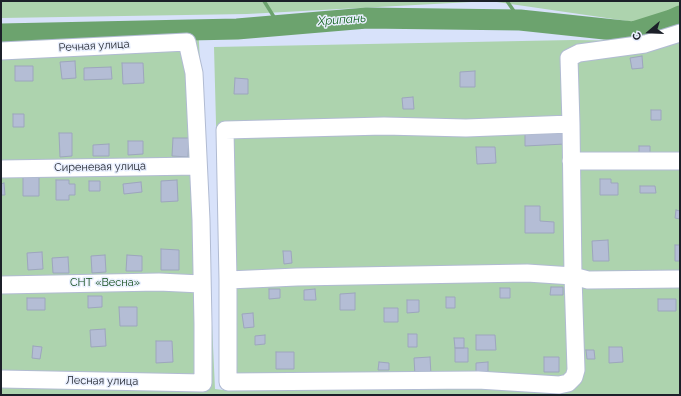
<!DOCTYPE html>
<meta charset="utf-8">
<style>
body{margin:0}
#map{position:relative;width:681px;height:396px;overflow:hidden;background:#d8e2fa;font-family:Raleway,sans-serif}
canvas{display:block}
.frame{position:absolute;inset:0;border:2px solid #1c2029;pointer-events:none}
.north{position:absolute;left:629px;top:12px;width:40px;height:40px;-webkit-text-stroke:3px #e9effe;paint-order:stroke;rotate:251deg;font-size:11px;font-weight:700;line-height:16px;text-align:center;color:#1c2029}
.north::after{content:'';display:block;margin:auto;width:14px;height:18px;background:#1c2029;clip-path:polygon(50% 0,100% 100%,50% 72%,0 100%)}
</style>
<div id="map">
<canvas width="681" height="396"></canvas>
<div class="frame"></div>
<div class="north">С</div>
</div>
<script>
const context = document.querySelector('canvas').getContext('2d');
context.lineJoin = 'round';
function fill(path, color) { context.fillStyle = color; context.fill(path, 'evenodd'); }
const toPath = rows => new Path2D(rows.map(r => 'M' + r).join(''));
function stroke(path, color, width, dash) { context.strokeStyle = color; context.lineWidth = width; context.lineCap = dash ? 'butt' : 'round'; context.setLineDash(dash || []); context.stroke(path); }
function drawText(font, color, halo, rows, align = 'center') {
  context.font = font + ' Raleway,sans-serif'; context.lineWidth = 3; context.setLineDash([]); context.textBaseline = 'middle'; context.strokeStyle = halo; context.fillStyle = color; for (const [text, x, y, turn = 0] of rows) {
    context.save(); context.translate(x, y); context.rotate((+turn || 0) * Math.PI / 180); context.textAlign = isNaN(turn) ? turn : align; if (halo) context.strokeText(text, 0, 0); context.fillText(text, 0, 0); context.restore();
  }
}
const green = toPath([
 [1,1,680,1,680,7,641,23,490,1,247,14,1,18],
 [198,21,215,389,223,390,214,47,573,40,641,41,680,27,680,395,1,395,1,24]
]);
const stream = toPath([
 [264,1,279,25],
 [507,1,520,20]
]);
const river = toPath([
 [1,34,237,29,367,18,520,20,633,32,671,20,680,16]
]);
const building = toPath([
 [642,56,643,68,632,69,630,58,642,56],
 [75,61,76,78,62,79,60,62,75,61],
 [122,63,143,63,144,83,123,84,122,63],
 [15,66,33,66,33,81,15,81,15,66],
 [111,67,112,79,84,80,84,68,111,67],
 [475,71,475,87,460,87,460,72,475,71],
 [235,78,248,79,248,94,234,94,235,78],
 [413,97,414,109,403,109,402,98,413,97],
 [651,110,661,110,661,120,651,120,651,110],
 [13,114,24,114,24,127,13,127,13,114],
 [564,131,565,144,525,146,525,133,564,131],
 [59,133,72,133,72,156,60,157,59,133],
 [173,138,189,138,188,157,172,156,173,138],
 [128,141,143,141,143,154,128,155,128,141],
 [109,144,109,156,93,156,93,145,109,144],
 [639,146,650,146,650,154,639,154,639,146],
 [476,147,495,147,496,163,477,164,476,147],
 [23,177,39,177,39,196,23,196,23,177],
 [600,179,611,179,611,183,618,183,618,195,600,195,600,179],
 [56,180,69,180,69,184,75,184,75,195,69,195,69,200,56,200,56,180],
 [177,180,178,201,161,202,161,181,177,180],
 [89,181,100,181,100,191,89,191,89,181],
 [141,182,142,192,124,194,123,184,141,182],
 [4,183,5,195,1,195,1,184,4,183],
 [640,186,655,186,656,193,640,193,640,186],
 [525,206,540,206,540,221,554,222,554,233,525,233,525,206],
 [676,210,680,211,680,219,675,218,676,210],
 [608,240,609,261,593,261,592,241,608,240],
 [675,245,680,245,680,261,675,261,675,245],
 [161,249,179,250,179,270,161,270,161,249],
 [283,251,291,251,292,263,284,264,283,251],
 [42,252,43,269,28,270,27,253,42,252],
 [105,255,106,272,92,273,91,256,105,255],
 [127,255,142,256,142,271,126,271,127,255],
 [68,257,69,273,53,273,52,258,68,257],
 [551,287,563,287,563,295,550,295,551,287],
 [500,288,510,288,510,298,500,298,500,288],
 [269,289,280,289,280,298,269,299,269,289],
 [315,289,316,300,304,300,304,290,315,289],
 [355,293,355,310,340,310,340,294,355,293],
 [88,296,102,296,102,307,88,308,88,296],
 [446,297,455,297,455,308,446,308,446,297],
 [27,298,45,298,45,310,27,310,27,298],
 [658,299,676,299,676,311,658,311,658,299],
 [407,300,419,300,419,312,407,313,407,300],
 [119,307,137,307,137,326,120,326,119,307],
 [384,308,398,308,398,322,384,322,384,308],
 [253,313,254,327,244,328,242,314,253,313],
 [105,329,106,346,91,347,90,330,105,329],
 [408,334,417,334,417,347,408,347,408,334],
 [265,335,265,344,255,345,255,336,265,335],
 [476,335,495,335,496,350,476,350,476,335],
 [454,338,464,338,464,348,455,348,454,338],
 [156,341,172,341,173,362,156,363,156,341],
 [33,346,42,347,40,359,32,358,33,346],
 [609,347,622,347,623,362,609,363,609,347],
 [455,348,468,348,468,362,455,362,455,348],
 [586,350,594,350,595,359,587,359,586,350],
 [276,352,294,352,294,369,276,369,276,352],
 [430,357,431,375,415,376,414,358,430,357],
 [544,357,559,357,559,372,544,372,544,357],
 [379,362,389,363,389,370,378,370,379,362],
 [488,362,488,374,476,374,476,363,488,362]
]);
const minor = toPath([
 [1,51,187,42,194,73,201,220,203,324,203,383,1,379],
 [571,124,466,128,384,126,225,130,228,280,228,382,478,380,559,385,568,383,574,377,576,370,573,276,588,280,680,279],
 [571,161,680,161],
 [1,169,198,166],
 [228,280,297,277,527,273,573,276,571,124,569,58,579,53,645,44,680,33],
 [1,285,159,282,201,284]
]);
const streetNames = [
 ["Речная улица",94,46,-3],
 ["Сиреневая улица",100,167,-1],
 ["Лесная улица",102,381,1]
];
const parkNames = [
 ["СНТ «Весна»",105,283]
];
const waterNames = [
 ["Хрипань",342,20,-4]
];
fill(green, '#add3ae');
stroke(stream, '#6ca36e', 3.5);
stroke(river, '#6ca36e', 21);
fill(building, '#b4bdd5');
stroke(building, '#9da6bd', 1);
stroke(minor, '#b1bbd2', 19);
stroke(minor, '#fff', 17);
drawText('11px', '#1c2029', '#e9effe', streetNames);
drawText('11px', '#134e1b', '#e9effe', parkNames);
drawText('italic 12px', '#146420', '#e9effe', waterNames);
</script>
